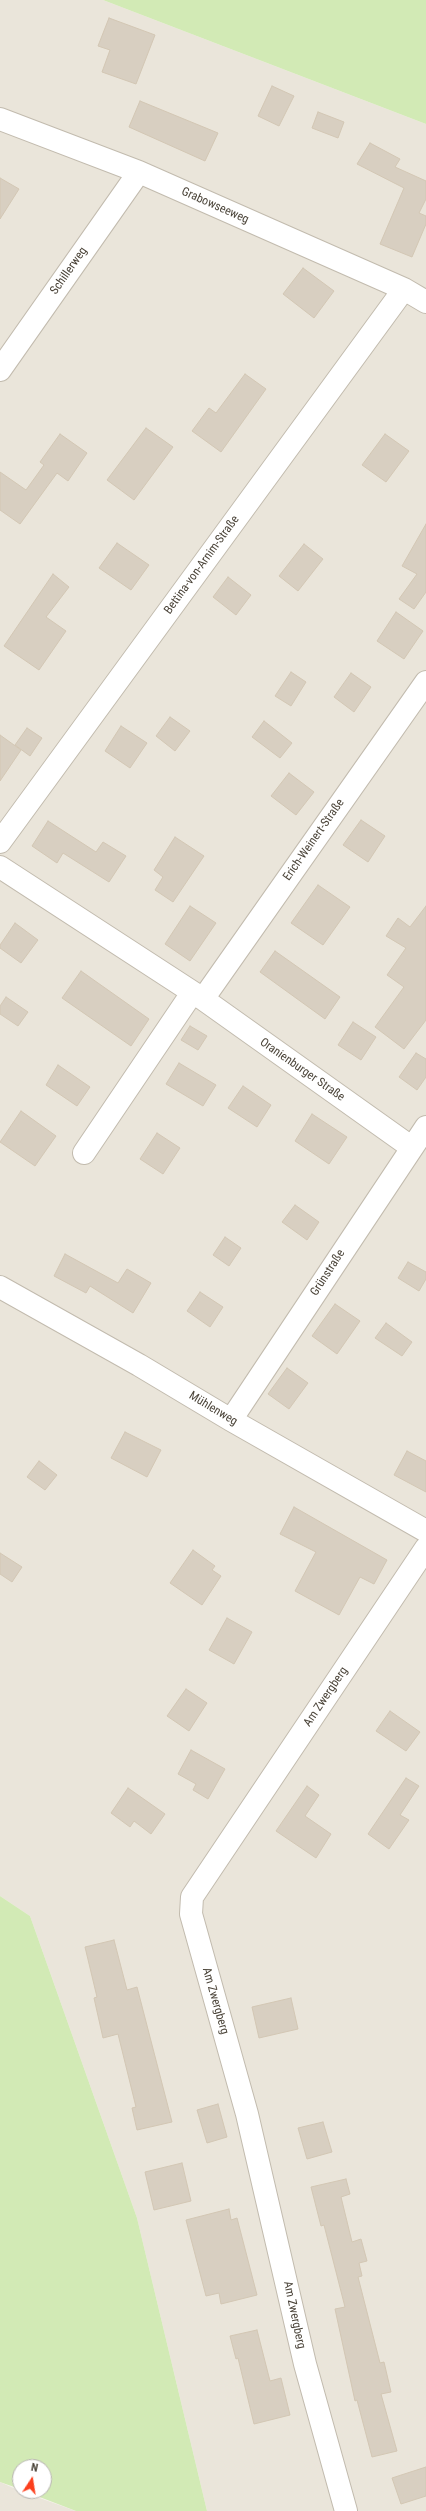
<!DOCTYPE html>
<meta charset="utf-8">
<style>
body{margin:0}
#map{position:relative;width:426px;height:2511px;overflow:hidden;background:#f6f3ec;font-family:"Roboto Condensed",sans-serif}
canvas{display:block}
.north{position:absolute;left:12px;top:2459px;width:40px;height:40px;box-sizing:border-box;background:#fff;border:1px solid #b7b4b0;border-radius:50%;rotate:12deg;font-size:11px;font-weight:700;line-height:16px;text-align:center;color:#4b4439}
.north::after{content:'';display:block;margin:auto;width:14px;height:18px;background:#fc3f1d;clip-path:polygon(50% 0,100% 100%,50% 72%,0 100%)}
</style>
<div id="map">
<canvas width="426" height="2511"></canvas>
<div class="north">N</div>
</div>
<script>
const context = document.querySelector('canvas').getContext('2d');
context.lineJoin = 'round';
function fill(path, color) { context.fillStyle = color; context.fill(path, 'evenodd'); }
const toPath = rows => new Path2D(rows.map(r => 'M' + r).join(''));
function stroke(path, color, width, dash) { context.strokeStyle = color; context.lineWidth = width; context.lineCap = dash ? 'butt' : 'round'; context.setLineDash(dash || []); context.stroke(path); }
function drawText(font, color, halo, rows, align = 'center') {
  context.font = font + ' "Roboto Condensed",sans-serif'; context.lineWidth = 3; context.setLineDash([]); context.textBaseline = 'middle'; context.strokeStyle = halo; context.fillStyle = color; for (const [text, x, y, turn = 0] of rows) {
    context.save(); context.translate(x, y); context.rotate((+turn || 0) * Math.PI / 180); context.textAlign = isNaN(turn) ? turn : align; if (halo) context.strokeText(text, 0, 0); context.fillText(text, 0, 0); context.restore();
  }
}
const residential = toPath([
 [0,0,103,0,426,124,426,2511,207,2511,137,2218,30,1916,0,1896],
 [0,2482,20,2491,76,2511,0,2511]
]);
const green = toPath([
 [103,0,426,0,426,124],
 [0,1896,30,1916,137,2218,207,2511,76,2511,24,2491,44,2491,44,2467,20,2467,20,2489,0,2482]
]);
const building = toPath([
 [109,18,155,35,136,84,102,72,110,50,98,46,109,18],
 [272,86,294,96,279,126,258,116,272,86],
 [140,101,218,133,205,161,129,127,140,101],
 [318,112,344,122,338,138,312,128,318,112],
 [370,143,400,159,395,167,426,181,426,199,419,213,426,216,426,224,412,257,380,244,404,188,357,164,370,143],
 [0,178,19,189,0,219,0,178],
 [303,268,334,291,314,318,283,294,303,268],
 [245,374,266,389,221,452,192,431,209,408,216,413,245,374],
 [146,428,173,447,134,500,107,480,146,428],
 [60,434,87,453,68,481,57,473,20,524,0,510,0,472,26,490,44,465,40,462,60,434],
 [385,434,409,451,386,482,362,465,385,434],
 [426,524,426,592,414,609,399,599,417,574,402,566,426,524],
 [117,543,149,565,131,590,99,568,117,543],
 [304,544,323,559,298,591,279,576,304,544],
 [53,574,69,587,46,617,66,631,39,670,4,646,53,574],
 [228,577,251,595,236,615,213,597,228,577],
 [396,612,423,631,404,659,377,641,396,612],
 [291,672,306,682,291,706,275,696,291,672],
 [351,673,371,687,354,712,334,697,351,673],
 [170,717,190,731,175,751,156,736,170,717],
 [264,721,292,743,280,758,252,737,264,721],
 [121,726,147,743,130,768,105,751,121,726],
 [27,728,42,738,30,756,15,745,27,728],
 [0,735,21,750,0,781,0,735],
 [289,773,314,792,296,815,271,796,289,773],
 [361,820,385,836,368,862,343,845,361,820],
 [48,821,96,852,103,842,126,856,109,882,63,853,57,863,32,846,48,821],
 [175,837,204,856,173,902,155,890,163,877,154,870,175,837],
 [318,885,350,907,323,945,291,923,318,885],
 [190,906,216,923,190,961,165,944,190,906],
 [426,906,426,1020,404,1049,375,1027,404,987,387,975,406,948,386,936,398,918,410,927,426,906],
 [15,923,38,940,21,963,0,948,0,945,15,923],
 [275,951,340,997,325,1019,260,972,275,951],
 [81,971,149,1019,131,1046,62,998,81,971],
 [6,997,28,1012,18,1026,0,1014,0,1006,6,997],
 [353,1022,376,1037,361,1060,338,1045,353,1022],
 [190,1026,207,1036,198,1050,181,1040,190,1026],
 [416,1053,426,1059,426,1077,417,1090,399,1077,416,1053],
 [179,1063,216,1085,203,1106,166,1084,179,1063],
 [58,1065,90,1087,77,1106,46,1085,58,1065],
 [243,1086,271,1105,257,1127,228,1108,243,1086],
 [21,1111,56,1136,35,1166,0,1142,21,1111],
 [312,1114,347,1137,329,1164,295,1141,312,1114],
 [157,1133,180,1148,163,1174,140,1159,157,1133],
 [295,1205,319,1222,307,1240,282,1222,295,1205],
 [225,1237,241,1248,229,1266,213,1255,225,1237],
 [65,1254,118,1283,127,1269,151,1283,133,1313,90,1286,86,1293,54,1276,65,1254],
 [408,1262,426,1272,426,1279,419,1291,398,1278,408,1262],
 [200,1292,223,1307,210,1327,187,1311,200,1292],
 [335,1304,360,1321,337,1354,312,1336,335,1304],
 [386,1323,412,1342,402,1356,375,1338,386,1323],
 [287,1368,308,1383,289,1409,268,1394,287,1368],
 [125,1432,161,1450,147,1477,111,1458,125,1432],
 [407,1451,426,1461,426,1492,394,1475,407,1451],
 [39,1461,57,1475,45,1490,27,1477,39,1461],
 [294,1507,387,1560,374,1584,360,1577,339,1615,295,1591,316,1552,280,1534,294,1507],
 [193,1550,215,1566,212,1570,221,1576,202,1605,170,1583,193,1550],
 [0,1553,22,1567,12,1582,0,1574,0,1553],
 [227,1618,252,1632,234,1664,209,1650,227,1618],
 [186,1689,207,1703,189,1731,167,1716,186,1689],
 [390,1711,420,1732,406,1751,376,1731,390,1711],
 [191,1750,225,1769,208,1799,193,1790,196,1784,178,1774,191,1750],
 [406,1778,419,1786,400,1815,409,1820,389,1849,368,1834,406,1778],
 [307,1786,319,1795,305,1816,331,1834,316,1858,276,1831,307,1786],
 [128,1788,165,1814,151,1834,134,1821,130,1827,111,1813,128,1788],
 [114,1940,127,1990,137,1987,172,2122,137,2130,132,2108,136,2107,118,2034,103,2038,94,1998,97,1997,85,1947,114,1940],
 [291,1998,298,2029,259,2038,252,2007,291,1998],
 [218,2104,227,2137,207,2143,197,2110,218,2104],
 [323,2122,332,2152,307,2159,298,2128,323,2122],
 [182,2163,191,2201,154,2210,145,2172,182,2163],
 [346,2179,350,2194,341,2197,352,2242,361,2239,367,2261,359,2263,362,2276,358,2277,380,2363,384,2362,391,2392,381,2394,397,2451,372,2457,357,2400,355,2401,335,2309,345,2307,324,2225,321,2226,311,2187,346,2179],
 [229,2209,231,2220,237,2218,257,2295,221,2304,219,2293,206,2296,186,2220,229,2209],
 [257,2330,270,2381,281,2378,290,2415,254,2424,238,2358,236,2359,230,2336,257,2330],
 [426,2467,426,2496,401,2504,392,2478,426,2467]
]);
const minor = toPath([
 [0,119,139,172,404,289,426,302],
 [0,370,139,172],
 [0,842,404,289],
 [0,867,203,999,411,1147],
 [203,999,426,682],
 [84,1153,192,993],
 [0,1287,139,1365,231,1420,426,1531],
 [231,1420,426,1127],
 [346,2511,305,2364,247,2114,191,1914,192,1897,426,1548]
]);
const streetNames = [
 ["Grabowseeweg",215,206,24],
 ["Schillerweg",69,271,-55],
 ["Bettina-von-Arnim-Straße",202,565,-54],
 ["Erich-Weinert-Straße",314,840,-55],
 ["Oranienburger Straße",302,1070,35],
 ["Grünstraße",328,1273,-57],
 ["Mühlenweg",213,1409,31],
 ["Am Zwergberg",326,1697,-56],
 ["Am Zwergberg",215,2001,74],
 ["Am Zwergberg",294,2315,78]
];
fill(residential, '#eae5da');
fill(green, '#d2eab5');
fill(building, '#d8cfc1');
stroke(building, '#d3c7b4', 1);
stroke(minor, '#c2bbae', 24);
stroke(minor, '#fff', 22);
drawText('12px', '#4b4439', '#fff', streetNames);
</script>
